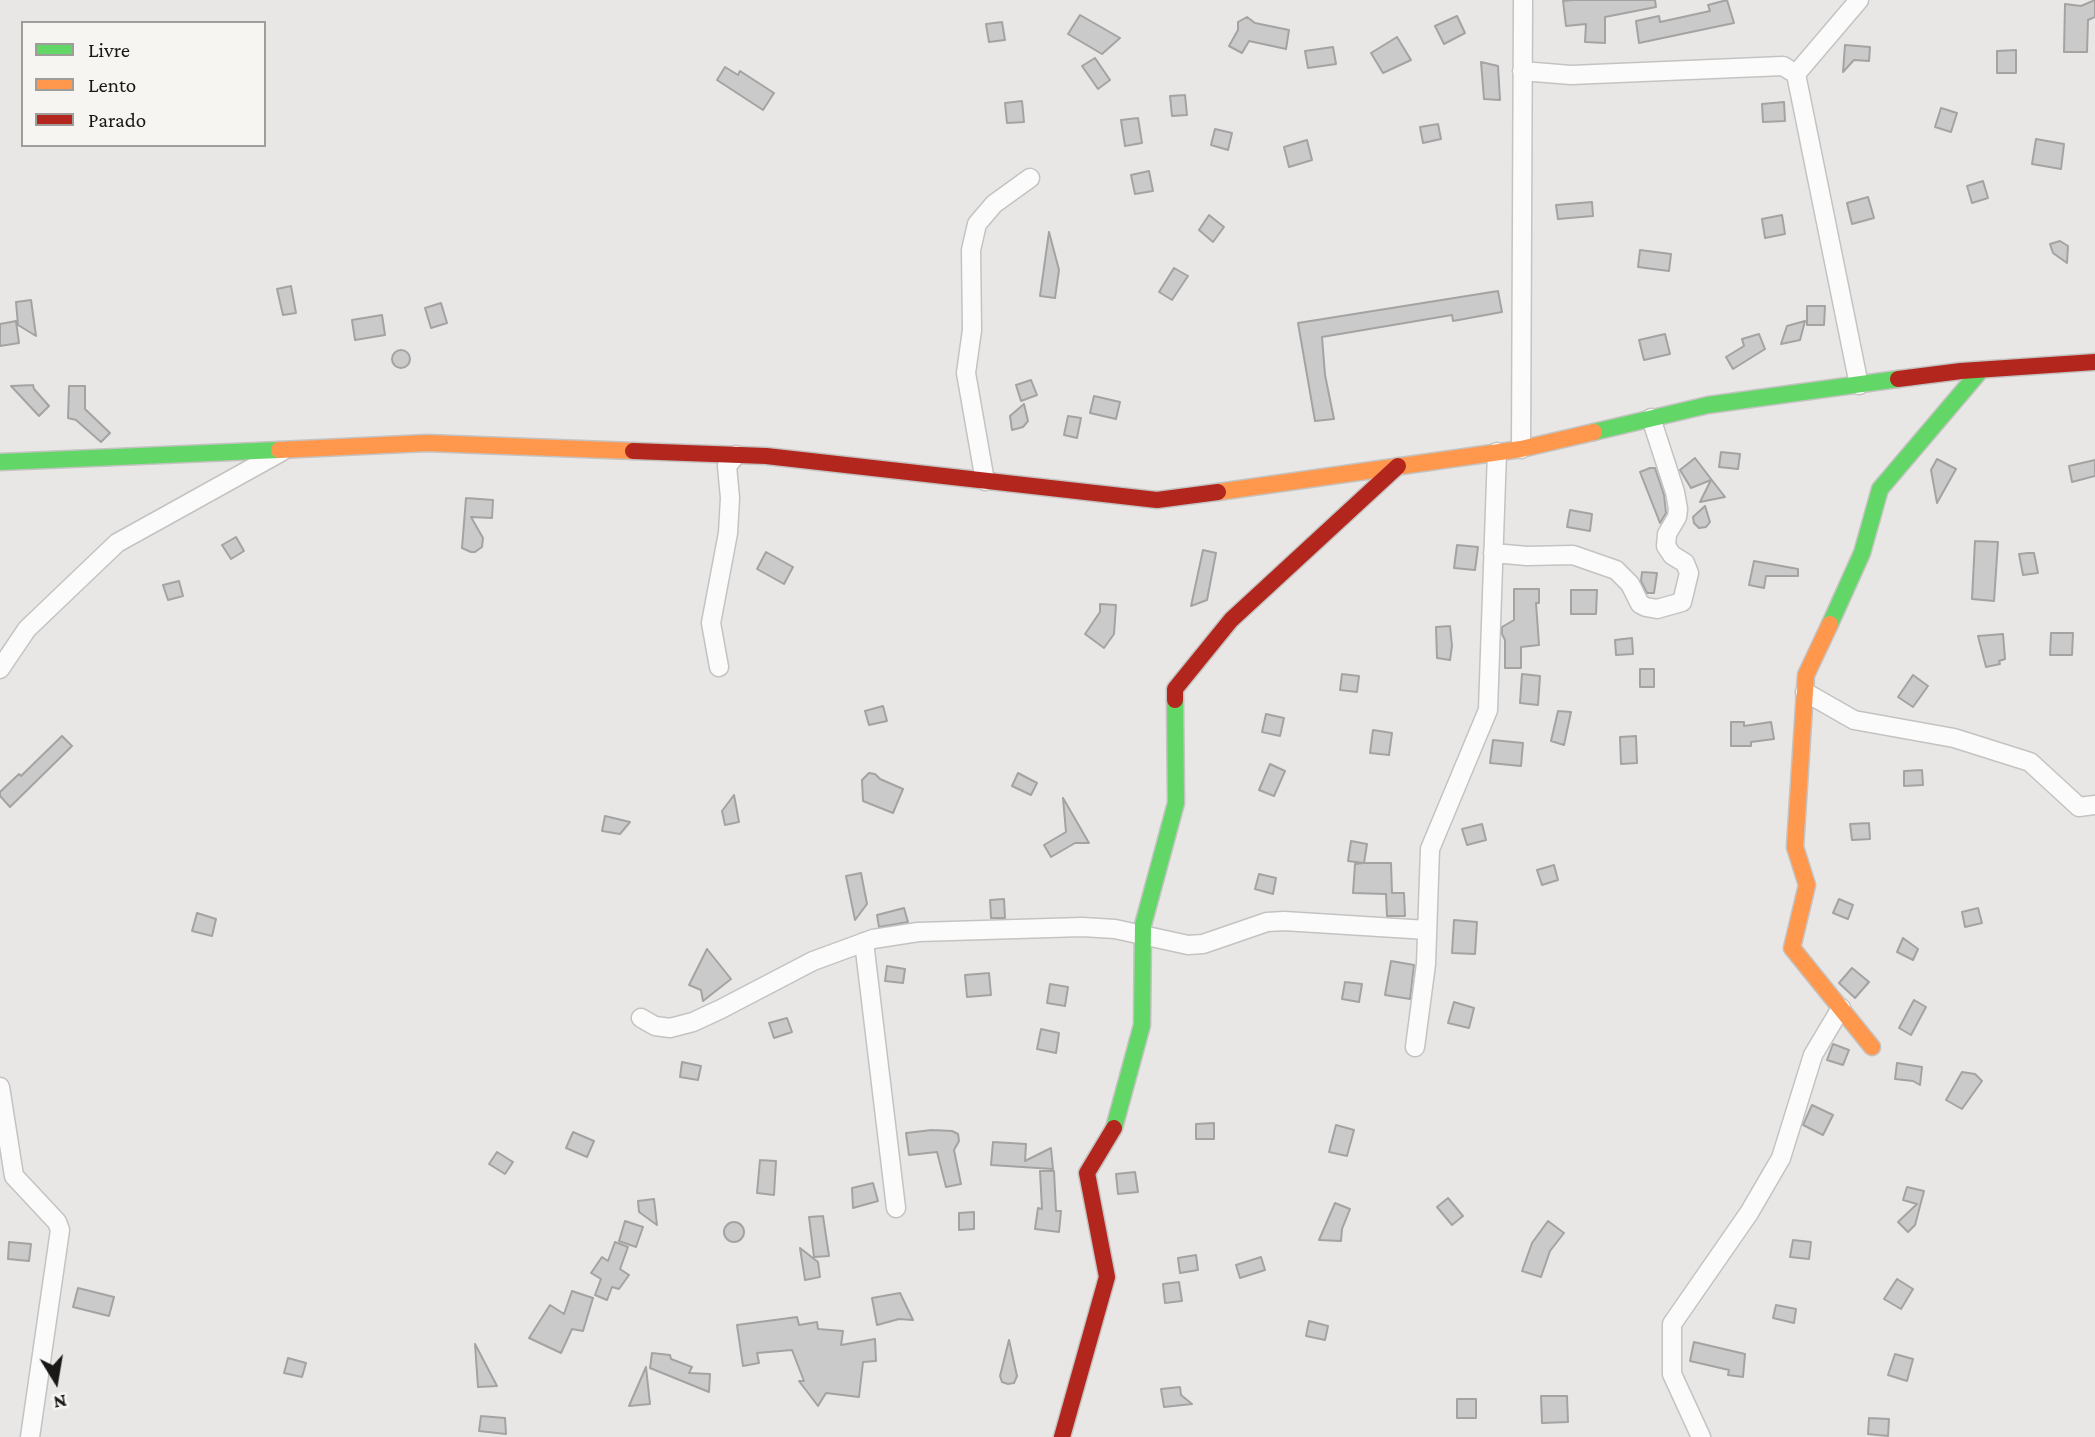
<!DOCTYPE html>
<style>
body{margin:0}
#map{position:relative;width:2095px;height:1437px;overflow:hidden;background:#e9e7e5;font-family:"Crimson Pro",serif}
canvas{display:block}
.legend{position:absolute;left:21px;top:21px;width:245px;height:126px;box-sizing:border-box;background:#f7f5f2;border:2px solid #9e9d9a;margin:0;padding:9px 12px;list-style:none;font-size:21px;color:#191817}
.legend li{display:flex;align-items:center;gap:14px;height:35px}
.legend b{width:35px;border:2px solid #9e9d9a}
.north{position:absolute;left:21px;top:1346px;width:70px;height:70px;-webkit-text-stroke:5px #f7f5f2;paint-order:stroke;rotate:169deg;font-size:19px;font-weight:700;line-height:28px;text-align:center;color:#191817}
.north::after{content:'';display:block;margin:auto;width:24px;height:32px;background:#191817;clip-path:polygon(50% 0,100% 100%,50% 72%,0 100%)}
</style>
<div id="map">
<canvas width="2095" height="1437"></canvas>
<ul class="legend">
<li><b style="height:9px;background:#63d668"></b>Livre</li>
<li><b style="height:9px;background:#ff974d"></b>Lento</li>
<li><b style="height:9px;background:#b3261e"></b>Parado</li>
</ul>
<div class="north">N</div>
</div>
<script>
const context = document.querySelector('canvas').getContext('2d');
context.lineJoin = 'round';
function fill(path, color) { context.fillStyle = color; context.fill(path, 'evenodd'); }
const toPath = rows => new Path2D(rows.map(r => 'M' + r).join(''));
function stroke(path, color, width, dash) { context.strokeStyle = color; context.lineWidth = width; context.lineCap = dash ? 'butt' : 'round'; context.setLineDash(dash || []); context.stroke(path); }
const building = toPath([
 [1573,0,1655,0,1656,7,1605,17,1605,43,1585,42,1586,24,1566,26,1563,1,1573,0],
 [1727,0,1734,23,1639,43,1636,21,1659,16,1660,22,1710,11,1708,5,1727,0],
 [2095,0,2095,17,2088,20,2087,52,2064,52,2065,4,2081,6,2095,0],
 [1080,15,1120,38,1102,54,1068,34,1080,15],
 [1457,16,1465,33,1444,44,1435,26,1457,16],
 [1247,17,1255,23,1289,30,1286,49,1249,41,1242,53,1229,46,1238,30,1238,22,1247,17],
 [1002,22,1005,40,989,42,986,24,1002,22],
 [1397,37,1411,60,1383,73,1371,53,1397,37],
 [1845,45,1870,47,1869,61,1854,60,1843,72,1845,45],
 [1333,47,1336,64,1308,68,1305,51,1333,47],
 [2016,50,2016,73,1997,73,1997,51,2016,50],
 [1095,58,1110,80,1098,89,1082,66,1095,58],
 [1481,62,1498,66,1500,100,1484,99,1481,62],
 [725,67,738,75,740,71,774,93,763,110,717,80,725,67],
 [1185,95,1187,115,1172,116,1170,96,1185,95],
 [1022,101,1024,122,1007,123,1005,103,1022,101],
 [1784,102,1785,121,1763,122,1762,104,1784,102],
 [1941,108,1957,113,1951,132,1935,127,1941,108],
 [1138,118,1142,143,1125,146,1121,120,1138,118],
 [1438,124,1441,139,1423,143,1420,127,1438,124],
 [1215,129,1232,133,1228,150,1211,145,1215,129],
 [2036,139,2064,144,2061,169,2032,164,2036,139],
 [1307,140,1312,160,1289,167,1284,147,1307,140],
 [1149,171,1153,191,1135,194,1131,175,1149,171],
 [1983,181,1988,198,1972,203,1967,186,1983,181],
 [1868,197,1874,218,1852,224,1847,203,1868,197],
 [1592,202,1593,216,1558,219,1556,205,1592,202],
 [1209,215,1224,227,1213,242,1199,230,1209,215],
 [1782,215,1785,234,1765,238,1762,219,1782,215],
 [1049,232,1059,270,1055,298,1040,296,1049,232],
 [2060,241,2068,246,2067,263,2053,253,2050,244,2060,241],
 [1640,250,1671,254,1669,271,1638,267,1640,250],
 [1174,268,1188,276,1172,300,1159,292,1174,268],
 [291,286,296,313,283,315,277,289,291,286],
 [1498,291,1502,312,1453,321,1452,315,1322,337,1325,375,1334,419,1315,421,1298,323,1498,291],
 [31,300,36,336,18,325,16,302,31,300],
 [441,303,447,323,431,328,425,308,441,303],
 [1807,306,1825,306,1824,325,1807,325,1807,306],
 [382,315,385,335,355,340,352,320,382,315],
 [16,321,19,343,0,346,0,324,16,321],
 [1805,321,1800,340,1781,344,1787,326,1805,321],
 [1665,334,1670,354,1644,360,1639,340,1665,334],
 [1759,334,1765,349,1733,369,1726,357,1744,346,1742,339,1759,334],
 '392 359a9 9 0 1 1 18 0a9 9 0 1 1-18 0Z',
 [1031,380,1037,395,1021,401,1016,385,1031,380],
 [33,385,34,389,49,406,39,416,11,386,33,385],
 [69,386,85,386,85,409,110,433,101,442,76,420,68,418,69,386],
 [1094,396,1120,402,1116,419,1090,413,1094,396],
 [1024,404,1028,421,1023,427,1012,430,1010,416,1024,404],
 [1068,416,1081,418,1077,438,1064,435,1068,416],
 [1721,452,1740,454,1738,469,1719,467,1721,452],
 [1695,458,1711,479,1725,497,1700,502,1711,480,1691,488,1680,470,1695,458],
 [1937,459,1956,469,1937,503,1931,470,1937,459],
 [2095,460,2095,476,2072,482,2069,466,2095,460],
 [1650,468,1655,468,1664,495,1666,513,1660,523,1640,472,1650,468],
 [466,498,493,500,492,518,471,517,483,538,482,547,475,552,471,552,462,548,466,498],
 [1705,506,1710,522,1706,527,1699,528,1694,523,1693,517,1705,506],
 [1570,510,1592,514,1590,531,1567,527,1570,510],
 [236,537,244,551,231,559,222,545,236,537],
 [1975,541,1998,542,1994,601,1972,599,1975,541],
 [1457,545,1478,547,1475,570,1454,568,1457,545],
 [1203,550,1216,553,1207,600,1191,606,1203,550],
 [766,552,793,567,784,584,757,569,766,552],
 [2028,553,2034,553,2038,573,2023,575,2019,554,2028,553],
 [1754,561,1798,569,1798,576,1766,576,1764,588,1749,585,1754,561],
 [1642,572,1657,573,1654,593,1647,593,1641,581,1642,572],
 [179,581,183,596,168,600,163,585,179,581],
 [1514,589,1539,589,1539,603,1536,603,1539,645,1521,647,1521,668,1505,668,1505,640,1502,634,1502,627,1514,620,1514,589],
 [1571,590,1597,590,1596,614,1571,614,1571,590],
 [1100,604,1116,605,1114,634,1104,648,1085,634,1100,612,1100,604],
 [1450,626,1452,646,1450,660,1437,658,1436,627,1450,626],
 [2051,633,2073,633,2072,655,2050,655,2051,633],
 [2003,634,2005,659,1999,661,2000,664,1986,667,1978,636,2003,634],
 [1632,638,1633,654,1616,655,1615,640,1632,638],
 [1640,669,1654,669,1654,687,1640,687,1640,669],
 [1342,674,1359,676,1357,692,1340,690,1342,674],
 [1522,674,1540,676,1538,705,1520,703,1522,674],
 [1913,675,1928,686,1913,707,1898,697,1913,675],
 [883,706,887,721,869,725,865,711,883,706],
 [1558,711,1571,712,1564,745,1551,741,1558,711],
 [1266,714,1284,718,1280,736,1262,732,1266,714],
 [1731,722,1744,722,1744,726,1771,722,1774,739,1751,742,1751,746,1731,746,1731,722],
 [1373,730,1392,733,1389,755,1370,753,1373,730],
 [62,736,72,746,10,807,0,796,0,792,19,774,21,776,62,736],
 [1636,736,1637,763,1621,764,1620,737,1636,736],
 [1493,740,1523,743,1521,766,1490,763,1493,740],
 [1270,764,1285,771,1274,796,1259,790,1270,764],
 [1922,770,1923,785,1904,786,1904,771,1922,770],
 [869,773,875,774,880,779,903,789,893,813,863,801,862,780,869,773],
 [1018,773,1037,783,1031,795,1012,786,1018,773],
 [734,795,739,822,725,825,722,811,734,795],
 [1063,798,1089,843,1075,843,1051,857,1044,845,1066,832,1063,798],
 [605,816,630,822,620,834,602,831,605,816],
 [1869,823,1870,839,1852,840,1850,824,1869,823],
 [1482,824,1486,840,1467,845,1462,829,1482,824],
 [1351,841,1367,844,1364,863,1391,863,1392,893,1404,893,1405,916,1387,916,1386,894,1353,893,1355,864,1363,863,1348,861,1351,841],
 [1554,865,1558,880,1542,885,1537,870,1554,865],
 [861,873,867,904,855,920,846,876,861,873],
 [1259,874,1276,878,1273,894,1255,889,1259,874],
 [1004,899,1005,918,991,918,990,900,1004,899],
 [1839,899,1853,905,1848,919,1833,913,1839,899],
 [904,908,908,922,879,927,877,915,904,908],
 [1978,908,1982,923,1965,927,1962,912,1978,908],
 [197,913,216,919,212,936,192,931,197,913],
 [1454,920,1477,922,1475,954,1452,953,1454,920],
 [1903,938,1918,949,1913,960,1897,952,1903,938],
 [707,949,731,979,703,1001,701,990,689,985,707,949],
 [1391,961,1414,965,1410,999,1385,995,1391,961],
 [887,966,905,969,903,983,885,981,887,966],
 [1852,968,1869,982,1855,998,1839,983,1852,968],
 [989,973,991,995,967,997,965,975,989,973],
 [1345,982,1362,984,1359,1002,1342,999,1345,982],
 [1050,984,1068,987,1065,1006,1047,1003,1050,984],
 [1914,1000,1926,1007,1911,1035,1899,1028,1914,1000],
 [1454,1002,1474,1008,1469,1028,1448,1023,1454,1002],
 [787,1018,792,1032,774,1038,769,1023,787,1018],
 [1041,1029,1059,1033,1056,1053,1037,1049,1041,1029],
 [1833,1044,1849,1050,1843,1065,1827,1060,1833,1044],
 [682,1062,701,1066,698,1080,680,1077,682,1062],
 [1897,1063,1922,1067,1920,1085,1913,1081,1895,1079,1897,1063],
 [1962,1072,1975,1074,1982,1081,1962,1109,1946,1100,1962,1072],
 [1812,1105,1833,1115,1823,1135,1803,1125,1812,1105],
 [1214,1123,1214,1139,1196,1139,1196,1124,1214,1123],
 [1336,1125,1354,1130,1347,1156,1329,1152,1336,1125],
 [932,1130,952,1131,958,1134,959,1141,954,1150,961,1184,946,1187,937,1152,909,1155,906,1133,932,1130],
 [573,1132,594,1141,587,1157,566,1148,573,1132],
 [993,1142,1026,1144,1025,1161,1051,1148,1053,1169,991,1165,993,1142],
 [497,1152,513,1162,505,1174,489,1164,497,1152],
 [760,1160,776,1161,774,1195,757,1193,760,1160],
 [1040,1171,1054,1171,1056,1211,1061,1211,1059,1232,1035,1229,1038,1208,1042,1209,1040,1171],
 [1135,1172,1138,1192,1118,1194,1116,1174,1135,1172],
 [873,1183,878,1201,853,1208,852,1188,873,1183],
 [1907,1187,1924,1191,1915,1225,1908,1232,1898,1222,1917,1204,1903,1200,1907,1187],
 [1448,1198,1463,1216,1452,1225,1437,1207,1448,1198],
 [654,1199,657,1225,639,1212,638,1201,654,1199],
 [1335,1203,1350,1209,1342,1229,1341,1241,1319,1240,1335,1203],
 [974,1212,974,1229,959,1230,959,1213,974,1212],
 [823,1216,829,1256,814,1257,809,1217,823,1216],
 [625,1221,643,1227,636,1247,619,1241,625,1221],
 [1548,1221,1564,1233,1550,1251,1541,1277,1522,1271,1532,1243,1548,1221],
 '724 1232a10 10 0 1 1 20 0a10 10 0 1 1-20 0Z',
 [1793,1240,1811,1242,1809,1259,1790,1257,1793,1240],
 [9,1242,31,1244,29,1261,8,1259,9,1242],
 [615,1242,628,1247,620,1269,629,1275,619,1289,612,1287,607,1300,595,1295,601,1279,591,1273,602,1257,608,1261,615,1242],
 [800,1248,818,1262,820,1277,805,1280,800,1248],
 [1196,1255,1198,1270,1180,1273,1178,1258,1196,1255],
 [1261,1257,1265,1270,1240,1278,1236,1265,1261,1257],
 [1897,1279,1913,1289,1901,1309,1884,1299,1897,1279],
 [1179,1282,1182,1301,1165,1303,1163,1284,1179,1282],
 [78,1288,114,1297,109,1316,73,1307,78,1288],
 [572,1291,593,1298,583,1331,572,1329,561,1353,529,1338,550,1305,564,1314,572,1291],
 [900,1293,913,1320,899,1319,877,1325,872,1298,900,1293],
 [1776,1305,1796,1309,1794,1323,1773,1318,1776,1305],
 [797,1317,799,1325,817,1322,818,1329,843,1331,841,1345,875,1339,876,1361,863,1362,859,1397,826,1393,818,1406,799,1381,804,1381,792,1350,757,1353,759,1363,743,1366,737,1325,797,1317],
 [1309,1321,1328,1326,1325,1340,1306,1336,1309,1321],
 [1009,1340,1017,1376,1014,1383,1008,1384,1002,1382,1000,1376,1009,1340],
 [1694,1342,1745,1354,1743,1377,1728,1375,1729,1370,1690,1361,1694,1342],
 [475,1344,497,1386,478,1387,475,1344],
 [652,1353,670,1355,671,1359,692,1367,689,1373,710,1374,709,1392,650,1368,652,1353],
 [1895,1354,1913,1359,1907,1381,1888,1375,1895,1354],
 [288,1358,306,1363,302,1377,284,1373,288,1358],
 [646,1367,650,1404,629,1406,646,1367],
 [1180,1387,1181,1395,1192,1404,1164,1407,1161,1389,1180,1387],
 [1541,1396,1567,1396,1568,1422,1542,1423,1541,1396],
 [1457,1399,1476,1399,1476,1418,1457,1418,1457,1399],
 [481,1416,505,1418,506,1434,479,1431,481,1416],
 [1869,1418,1889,1419,1888,1436,1868,1434,1869,1418]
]);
const street = toPath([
 [1522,71,1571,75,1783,66,1796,74],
 [1859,385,1796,74,1859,0],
 [1521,449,1523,0],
 [985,481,966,373,972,330,971,250,977,224,994,204,1030,178],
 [1493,553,1527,556,1573,555,1616,570,1630,584,1640,604,1646,607,1657,609,1682,602,1689,573,1685,563,1672,555,1666,546,1667,534,1677,517,1678,509,1675,492,1651,418],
 [719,667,711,623,728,533,730,498,727,466,736,455],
 [0,669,27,629,117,543,281,452],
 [1805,692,1854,720,1954,738,2030,762,2079,807,2095,805],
 [864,942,896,1208],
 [641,1018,655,1026,670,1028,693,1022,721,1009,813,961,873,939,918,932,1082,927,1115,929,1188,945,1203,944,1267,922,1284,921,1427,930],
 [1415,1047,1426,964,1430,849,1488,710,1497,452],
 [0,1087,14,1176,57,1222,60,1230,30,1437],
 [1701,1437,1672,1374,1672,1324,1749,1213,1781,1158,1813,1055,1841,1008]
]);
const fast = toPath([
 [1594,432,1708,405,1898,379],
 [0,462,279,450],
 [1830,624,1862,553,1880,489,1981,370],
 [1114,1128,1142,1025,1143,925,1176,803,1175,700]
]);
const slow = toPath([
 [279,450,427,443,633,451],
 [1218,492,1521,449,1594,432],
 [1830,624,1806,675,1795,847,1807,885,1792,948,1872,1047]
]);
const jam = toPath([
 [1898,379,1961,371,2095,362],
 [633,451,766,456,1157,500,1218,492],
 [1175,700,1175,689,1231,620,1398,466],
 [1062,1437,1107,1277,1087,1173,1114,1128]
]);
fill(building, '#cbcaca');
stroke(building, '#a4a3a2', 2);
stroke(street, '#c4c3c1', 21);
stroke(fast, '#c4c3c1', 19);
stroke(slow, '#c4c3c1', 19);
stroke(jam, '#c4c3c1', 19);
stroke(street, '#fcfbfb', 18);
stroke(fast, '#63d668', 16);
stroke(slow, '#ff974d', 16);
stroke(jam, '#b3261e', 16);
</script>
